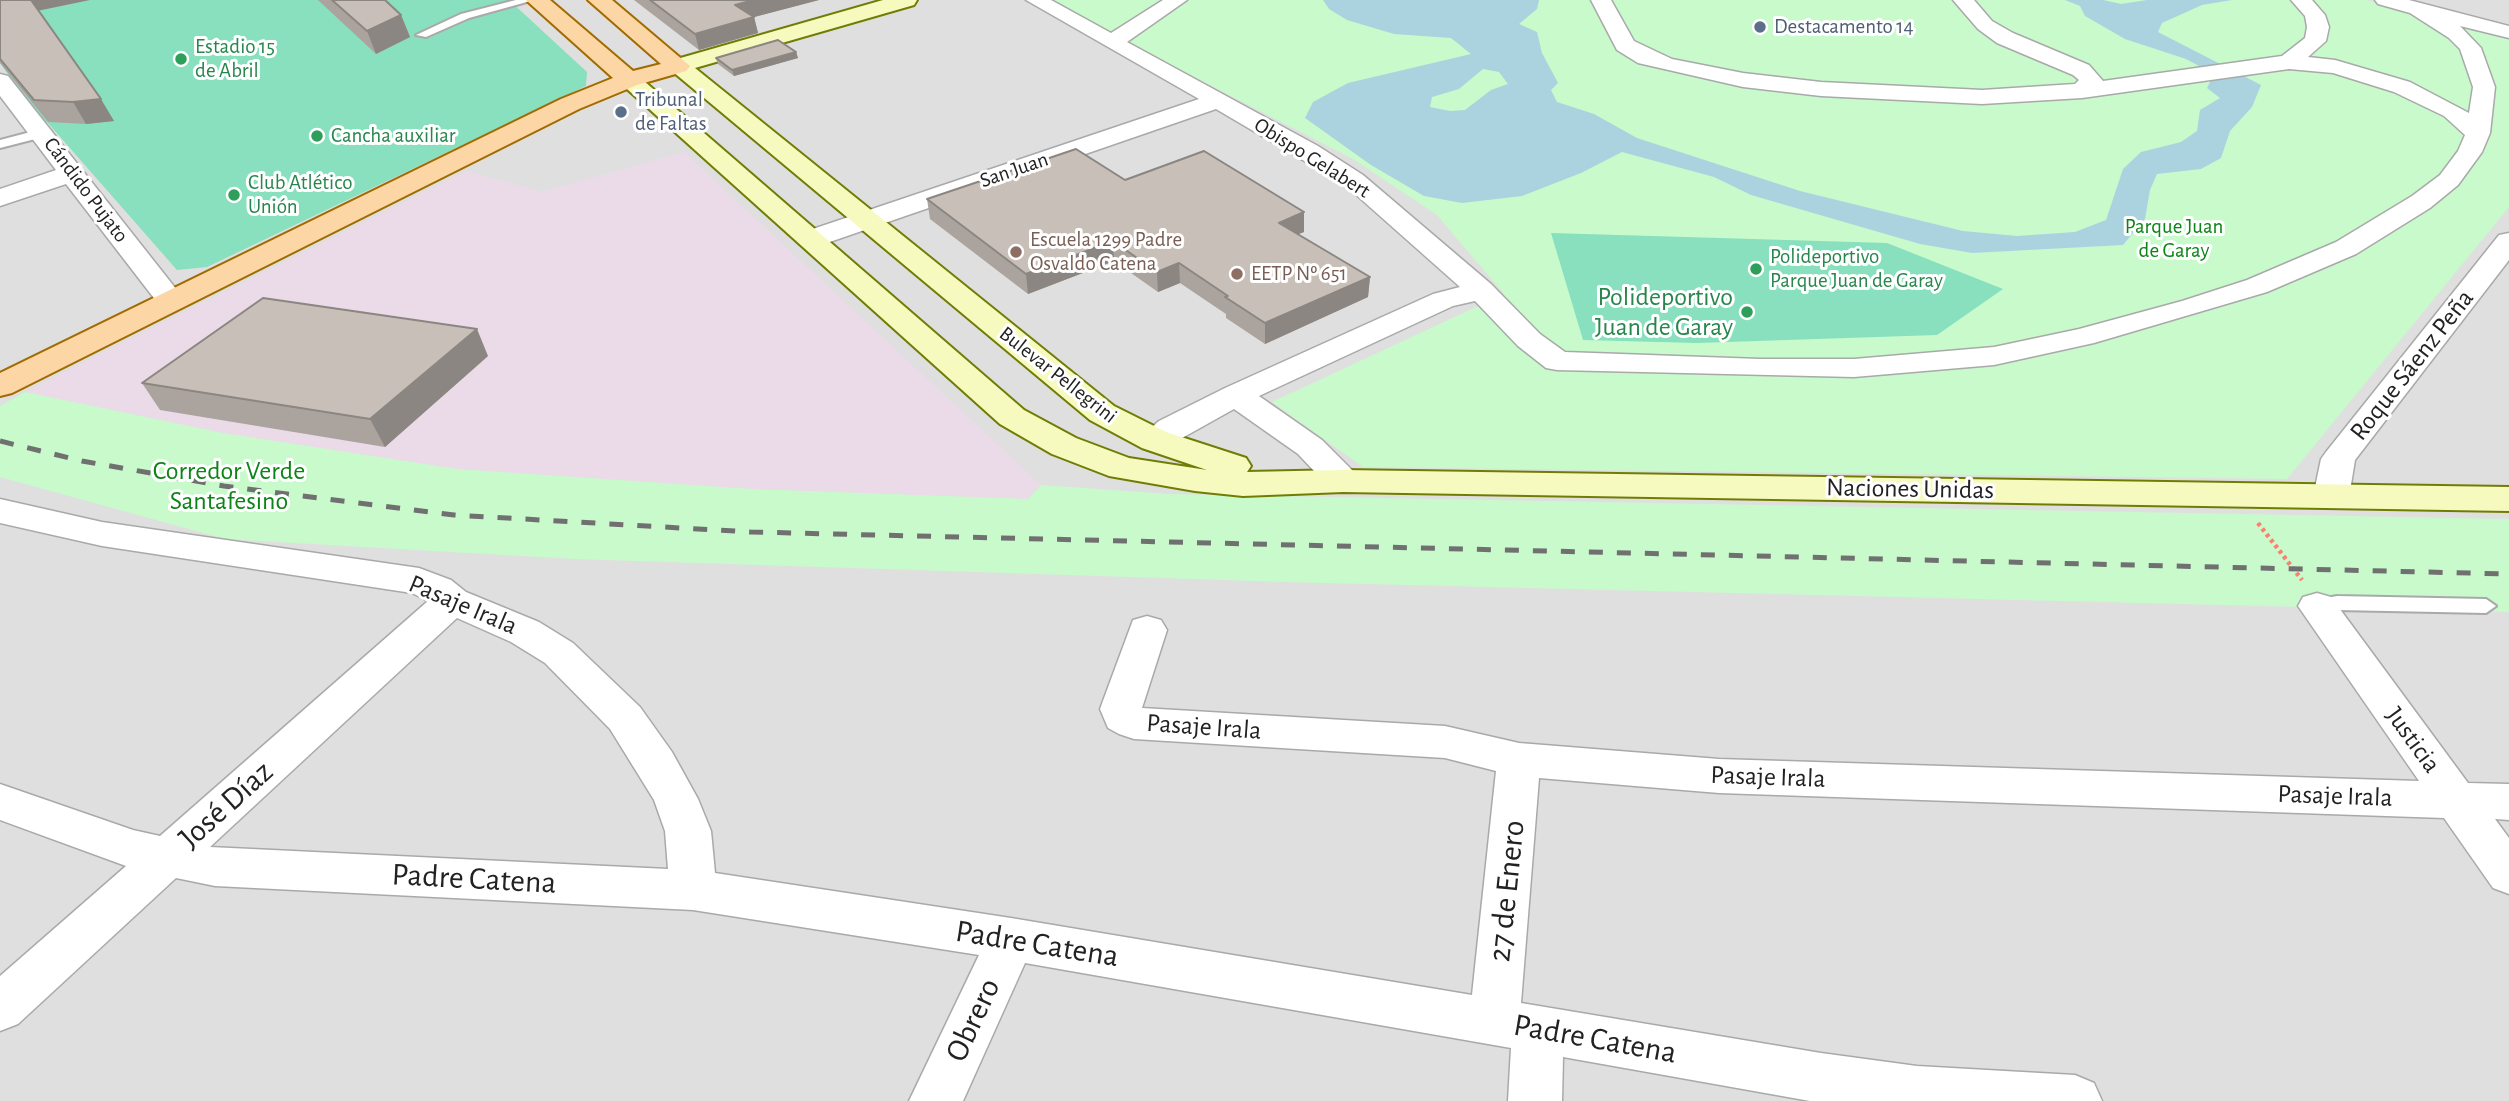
<!DOCTYPE html>
<meta charset="utf-8">
<style>
body{margin:0}
canvas{display:block;background:#f2efe9}
</style>
<canvas width="2509" height="1101"></canvas>
<script>
const context = document.querySelector('canvas').getContext('2d');
context.lineJoin = 'round';
function fill(path, color) { context.fillStyle = color; context.fill(path, 'evenodd'); }
const toPath = rows => new Path2D(rows.map(r => 'M' + r).join(''));
function stroke(path, color, width, dash) { context.strokeStyle = color; context.lineWidth = width; context.lineCap = dash ? 'butt' : 'round'; context.setLineDash(dash || []); context.stroke(path); }
function drawText(font, color, halo, rows, align = 'center') {
  context.font = font + ' "Alegreya Sans",sans-serif'; context.lineWidth = 6; context.setLineDash([]); context.textBaseline = 'middle'; context.strokeStyle = halo; context.fillStyle = color; for (const [text, x, y, turn = 0] of rows) {
    context.save(); context.translate(x, y); context.rotate((+turn || 0) * Math.PI / 180); context.textAlign = isNaN(turn) ? turn : align; if (halo) context.strokeText(text, 0, 0); context.fillText(text, 0, 0); context.restore();
  }
}
const residential = toPath([
 [0,0,2509,0,2509,1101,0,1101]
]);
const industrial = toPath([
 [684,152,1041,485,1028,499,752,489,457,469,223,433,25,392,466,171,542,192]
]);
const park = toPath([
 [1045,0,2366,0,2509,37,2509,207,2287,479,1363,467,1272,402,1504,294,1437,215,1353,159],
 [25,392,223,433,457,469,752,489,1028,499,1041,485,1170,494,2509,519,2509,612,1285,582,575,559,225,539,0,477,0,406]
]);
const pitch = toPath([
 [0,0,509,0,587,72,586,86,207,267,177,270,47,122,42,123,0,63],
 [1551,233,1887,243,2003,289,1937,335,1697,343,1583,340]
]);
const water = toPath([
 [1323,0,1539,0,1537,9,1519,24,1537,32,1542,53,1558,83,1551,90,1557,102,1594,114,1637,138,1800,191,1963,231,2017,236,2075,232,2106,220,2123,169,2141,152,2181,142,2197,131,2200,110,2220,98,2207,88,2214,74,2186,59,2125,39,2085,16,2080,6,2065,0,2103,0,2121,4,2147,0,2232,0,2202,5,2162,23,2158,32,2261,85,2252,107,2230,131,2221,158,2201,169,2157,174,2150,190,2145,219,2123,245,1972,253,1920,244,1751,195,1714,177,1622,152,1581,173,1522,196,1462,203,1424,196,1371,165,1305,118,1313,102,1348,83,1471,54,1451,38,1394,34,1347,20,1329,9],
 [1483,69,1499,72,1508,84,1491,90,1465,110,1450,111,1430,107,1432,97,1459,89]
]);
const path = toPath([
 [2258,523,2302,580]
]);
const lane = toPath([
 [516,0,534,0,469,18,426,37,416,35,461,14,516,0],
 [42,129,47,130,47,136,0,148,0,140,42,129],
 [2337,596,2486,599,2496,606,2486,613,2337,610,2317,613,2307,606,2310,601,2337,596]
]);
const street = toPath([
 [1026,0,1051,0,1111,33,1163,0,1187,0,1127,42,1318,146,1363,175,1491,284,1540,334,1565,352,1760,359,1854,359,1994,347,2079,329,2182,301,2247,280,2336,242,2412,196,2440,175,2458,151,2465,135,2444,116,2394,92,2333,73,2289,69,2082,98,1982,104,1821,96,1743,87,1638,63,1617,50,1591,0,1611,0,1634,41,1672,59,1743,73,1821,82,1982,90,2075,84,2079,80,2073,75,1997,43,1978,29,1953,0,1974,0,1992,21,2013,33,2089,65,2103,81,2282,56,2305,38,2307,27,2305,16,2291,0,2312,0,2325,15,2329,27,2326,41,2308,57,2335,60,2410,82,2469,113,2473,87,2460,49,2449,38,2410,13,2378,4,2375,0,2409,0,2509,26,2509,38,2460,26,2481,48,2495,87,2490,133,2482,152,2458,185,2430,208,2356,254,2267,292,2094,343,1994,365,1854,377,1557,370,1546,368,1518,346,1475,301,1453,306,1259,396,1322,440,1355,473,1360,481,1355,489,1343,492,1331,489,1298,454,1234,409,1166,447,1154,450,1142,447,1137,440,1159,421,1225,388,1433,294,1460,287,1345,185,1216,109,821,245,801,245,797,239,801,233,1199,99,1026,0],
 [0,74,8,76,180,294,185,300,180,306,170,309,160,306,66,184,0,206,0,189,56,170,0,96,0,74],
 [2509,233,2509,260,2355,460,2349,497,2343,505,2331,508,2319,505,2313,497,2321,459,2326,452,2499,235,2509,233],
 [0,499,102,522,419,568,451,580,466,592,539,622,573,643,640,707,672,752,698,799,711,831,715,873,1011,918,1472,995,1496,771,1445,758,1134,739,1119,734,1108,728,1100,709,1133,620,1147,616,1161,620,1167,630,1142,708,1445,726,1519,743,1719,759,2419,781,2298,606,2303,597,2317,593,2331,597,2468,783,2509,784,2509,820,2495,819,2509,838,2509,894,2493,888,2444,818,1719,793,1539,778,1521,1003,1821,1053,1917,1066,2075,1075,2094,1083,2102,1101,1810,1101,1563,1057,1562,1101,1508,1101,1511,1048,1025,963,963,1101,909,1101,979,955,693,910,215,886,176,878,18,1024,0,1031,0,976,126,866,0,820,0,784,133,830,160,836,428,601,412,593,102,546,0,523,0,499],
 [457,618,511,642,545,663,610,729,654,800,665,831,668,869,210,847,457,618]
]);
const secondary = toPath([
 [883,0,917,0,914,5,695,68,1114,406,1166,432,1246,458,1251,466,1247,472,1343,470,2509,487,2509,511,1343,492,1243,496,1195,491,1109,476,1052,454,1000,424,617,80,621,75,629,73,637,75,1024,410,1076,438,1129,458,1207,470,1142,448,1090,420,666,66,670,61,883,0]
]);
const primary = toPath([
 [526,0,550,0,633,71,661,64,588,0,612,0,690,66,686,71,637,85,579,109,12,393,0,396,0,373,561,99,613,78,526,0]
]);
const rail = toPath([
 [0,441,82,461,224,486,454,515,751,532,2509,574]
]);
const wall = toPath([
 [0,0,39,11,114,121,86,124,48,122,0,63],
 [318,0,385,0,401,15,410,37,376,54],
 [634,0,819,0,754,17,758,33,699,50],
 [796,52,798,58,734,76,718,64,716,58],
 [1125,180,1304,232,1298,234,1370,277,1368,297,1265,344,1226,318,1226,314,1180,283,1158,292,1114,261,1028,294,930,219,927,199],
 [488,356,385,447,160,410,142,383]
]);
const shadedWall = toPath([
 [30,0,90,0,37,11],
 [754,0,819,0,739,21,735,5],
 [401,15,410,37,376,54,367,31],
 [754,17,758,33,699,50,695,34],
 [796,52,798,58,734,76,732,70],
 [101,99,114,121,86,124,73,102],
 [1304,212,1304,232,1278,242,1279,223],
 [1113,241,1114,261,1028,294,1026,274],
 [1179,263,1180,283,1158,292,1157,272],
 [1370,277,1368,297,1265,344,1265,323],
 [477,329,488,356,385,447,370,419]
]);
const building = toPath([
 [0,0,31,0,101,99,73,102,34,100,0,59,0,0],
 [332,0,385,0,401,15,367,31,332,0],
 [650,0,754,0,735,5,754,17,695,34,650,0],
 [778,40,796,52,732,70,716,58,778,40],
 [1076,149,1125,180,1204,151,1304,212,1279,223,1370,277,1265,323,1225,297,1228,296,1179,263,1157,272,1113,241,1026,274,927,199,1076,149],
 [263,298,477,329,370,419,142,383,263,298]
]);
const markers = [
 [1760,27,7,"#5c6f8a"],
 [181,59,7,"#2e9e5b"],
 [621,112,7,"#5c6f8a"],
 [317,136,7,"#2e9e5b"],
 [234,195,7,"#2e9e5b"],
 [1016,252,7,"#8d6e63"],
 [1756,269,7,"#2e9e5b"],
 [1237,274,7,"#8d6e63"],
 [1747,312,7,"#2e9e5b"]
];
const farServicenames = [
 ["Destacamento 14",1774,27],
 ["Tribunal",635,100],
 ["de Faltas",635,124]
];
const farLeisurenames = [
 ["Estadio 15",195,47],
 ["de Abril",195,71],
 ["Cancha auxiliar",331,136],
 ["Club Atlético",248,183],
 ["Unión",248,207],
 ["Polideportivo",1770,257],
 ["Parque Juan de Garay",1770,281]
];
const farStreetnames = [
 ["Obispo Gelabert",1312,158,32],
 ["San Juan",1014,170,-19],
 ["Cándido Pujato",86,190,53],
 ["Bulevar Pellegrini",1058,375,38]
];
const farParknames = [
 ["Parque Juan",2174,227],
 ["de Garay",2174,251]
];
const farEducationnames = [
 ["Escuela 1299 Padre",1030,240],
 ["Osvaldo Catena",1030,264],
 ["EETP Nº 651",1251,274]
];
const leisureNames = [
 ["Polideportivo",1733,297],
 ["Juan de Garay",1733,327]
];
const streetNames = [
 ["Roque Sáenz Peña",2412,365,-52],
 ["Naciones Unidas",1910,489,1],
 ["Pasaje Irala",463,605,23],
 ["Pasaje Irala",1204,727,4],
 ["Justicia",2413,740,54],
 ["Pasaje Irala",1768,777,2],
 ["Pasaje Irala",2335,796,2]
];
const parkNames = [
 ["Corredor Verde",229,471],
 ["Santafesino",229,501]
];
const nearStreetnames = [
 ["José Díaz",226,805,-42],
 ["Padre Catena",474,879,3],
 ["27 de Enero",1507,891,-84],
 ["Padre Catena",1037,944,9],
 ["Obrero",973,1020,-65],
 ["Padre Catena",1595,1039,10]
];
fill(residential, '#e0dfdf');
fill(industrial, '#ebdbe8');
fill(park, '#c8facc');
fill(pitch, '#88e0be');
fill(water, '#aad3df');
stroke(lane, '#a9a9a9', 4);
stroke(street, '#a9a9a9', 3);
stroke(secondary, '#707d05', 4);
stroke(primary, '#a06b00', 4);
stroke(path, '#fa8072', 4.5, [3.5, 3.5]);
fill(lane, '#fff');
fill(street, '#fff');
fill(secondary, '#f7fabf');
fill(primary, '#fcd6a4');
stroke(rail, '#707070', 5, [14, 14]);
fill(wall, '#aba49e');
fill(shadedWall, '#8b8681');
fill(building, '#c7bfb8');
stroke(building, '#8b8681', 2);
for (const [x, y, r, color] of markers) { const dot = new Path2D(); dot.arc(x, y, r, 0, 2 * Math.PI); context.fillStyle = color; context.fill(dot); stroke(dot, '#fff', 2.5); }
drawText('21px', '#4e5e75', '#fff', farServicenames, 'left');
drawText('21px', '#27864d', '#fff', farLeisurenames, 'left');
drawText('21px', '#222', '#fff', farStreetnames);
drawText('21px', '#0c8416', '#fff', farParknames);
drawText('21px', '#785e54', '#fff', farEducationnames, 'left');
drawText('26px', '#27864d', '#fff', leisureNames, 'right');
drawText('26px', '#222', '#fff', streetNames);
drawText('26px', '#0c8416', '#fff', parkNames);
drawText('32px', '#222', '#fff', nearStreetnames);
</script>
